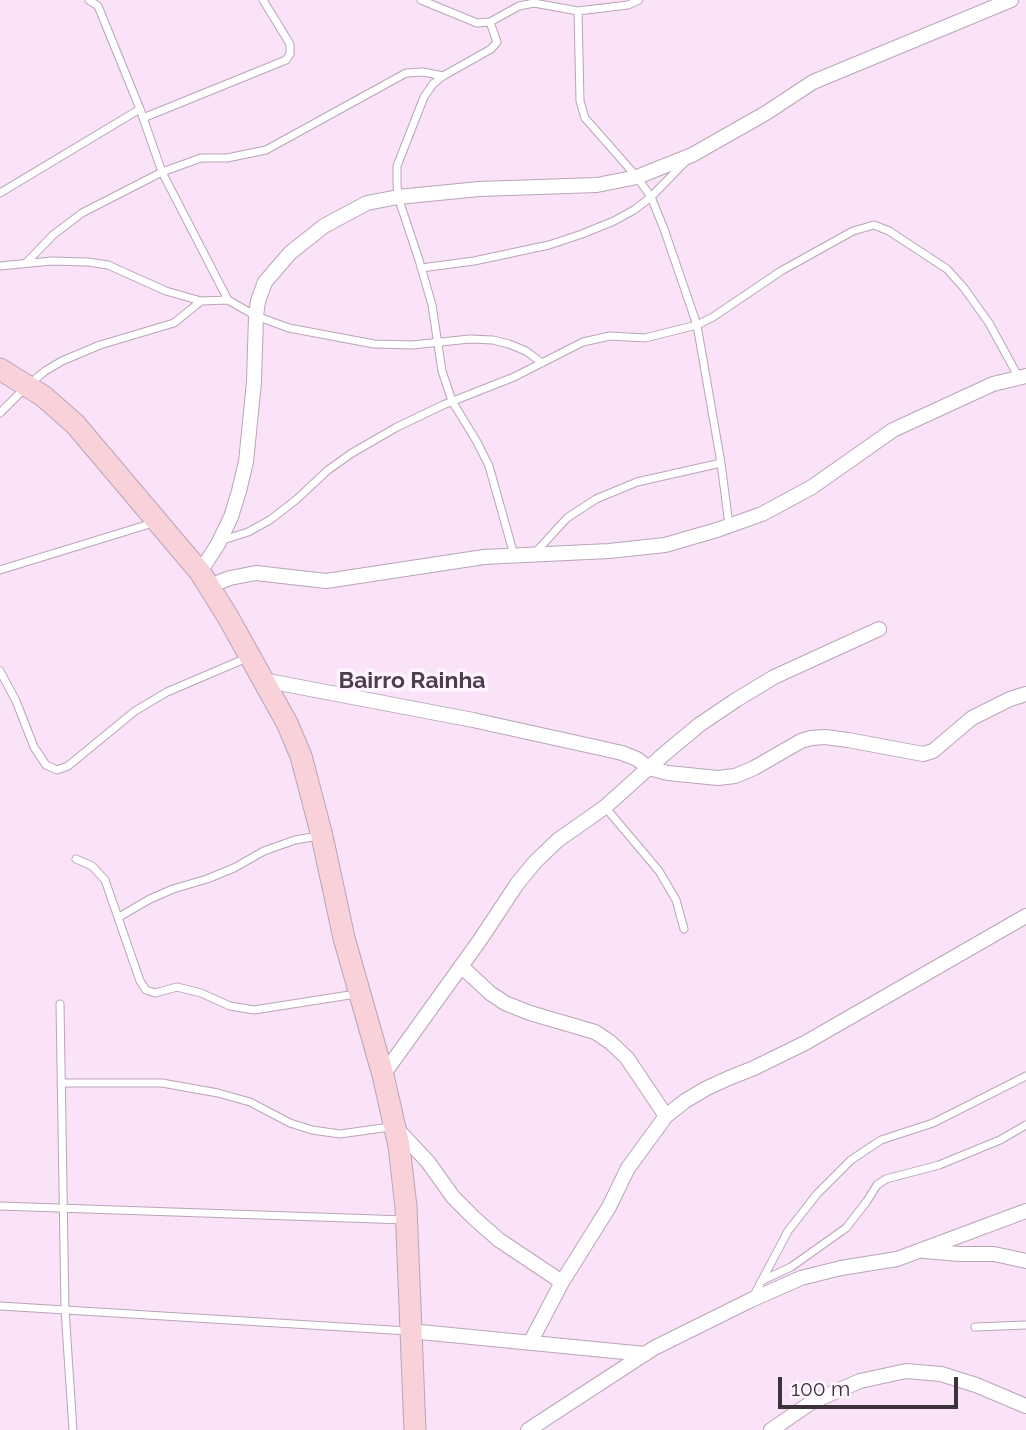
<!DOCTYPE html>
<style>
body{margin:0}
#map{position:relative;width:1026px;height:1430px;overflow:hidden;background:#fae3f9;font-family:Raleway,sans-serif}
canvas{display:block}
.scale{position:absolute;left:778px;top:1377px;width:180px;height:32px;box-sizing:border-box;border:4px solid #3b323b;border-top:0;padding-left:9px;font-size:21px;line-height:24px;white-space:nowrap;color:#3b323b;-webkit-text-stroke:5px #fff5fe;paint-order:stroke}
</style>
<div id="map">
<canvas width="1026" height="1430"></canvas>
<div class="scale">100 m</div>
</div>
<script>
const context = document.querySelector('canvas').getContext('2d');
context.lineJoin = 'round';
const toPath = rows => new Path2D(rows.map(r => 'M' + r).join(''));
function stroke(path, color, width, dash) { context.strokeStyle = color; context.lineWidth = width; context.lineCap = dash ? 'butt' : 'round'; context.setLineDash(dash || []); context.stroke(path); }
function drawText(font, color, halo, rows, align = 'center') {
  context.font = font + ' Raleway,sans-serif'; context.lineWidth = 7; context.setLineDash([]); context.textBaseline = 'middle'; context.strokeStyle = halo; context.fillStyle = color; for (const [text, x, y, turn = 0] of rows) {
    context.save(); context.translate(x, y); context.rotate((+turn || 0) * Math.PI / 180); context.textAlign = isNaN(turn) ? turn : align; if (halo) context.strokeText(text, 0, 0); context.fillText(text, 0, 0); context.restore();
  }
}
const lane = toPath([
 [89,0,98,6,140,109,162,172,228,300],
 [421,0,477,23,490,22,519,6,534,3,578,11,628,5,639,0],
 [578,11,580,101,585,118,637,177,651,197,664,229,697,325,721,463,729,525],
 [490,22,497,42,491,49,443,76,433,84,424,97,397,166,397,184,398,197,419,260,432,305,442,371,452,401,477,442,489,466,514,555],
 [143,118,286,60,290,54,290,44,263,0],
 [0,193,140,109],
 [26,263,53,235,82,213,162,172,201,158,227,158,266,150,406,73,423,72,443,76],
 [0,266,52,261,88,262,108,265,166,291,201,301,228,300,256,316,289,328,374,344,412,345,470,339,493,340,509,344,526,351,542,363],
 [421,268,474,261,549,245,582,234,614,221,634,210,651,197,686,161],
 [0,413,27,386,45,371,62,361,100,345,174,323,201,301],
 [220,541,248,532,270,520,297,499,328,470,352,453,397,427,443,405,514,377,583,342,610,336,645,338,697,325,713,317,781,271,853,231,874,225,889,231,947,269,964,288,989,323,1019,378],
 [534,554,567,518,596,499,637,482,721,463],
 [0,570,153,523],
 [0,671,16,701,34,747,46,765,57,770,68,766,135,711,167,692,249,657],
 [605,807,659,871,676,900,684,929],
 [76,859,92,866,105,880,140,981,146,990,155,993,177,987,201,993,230,1006,254,1010,356,994],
 [119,917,150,899,173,889,207,879,234,868,264,851,295,840,318,836],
 [60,1004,65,1310,73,1430],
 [61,1083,162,1083,218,1093,250,1102,290,1123,312,1130,340,1134,390,1127],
 [0,1206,405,1220],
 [761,1281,791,1267,846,1228,867,1201,877,1185,886,1179,939,1165,1000,1140,1026,1125],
 [752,1299,788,1231,817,1194,851,1160,881,1140,933,1123,1026,1076],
 [0,1306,408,1331],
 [975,1327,1026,1325]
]);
const street = toPath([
 [200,572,218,544,231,517,239,491,246,462,254,382,256,316,258,301,265,282,290,253,324,226,367,203,398,197,479,189,597,185,637,177,692,155,766,113,813,82,1011,0],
 [209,586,230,578,256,573,326,581,484,557,609,551,665,545,717,530,762,514,812,487,893,430,993,384,1026,376],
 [263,680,473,720,600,748,622,753,637,759,649,768,668,773,718,778,735,776,754,768,801,741,811,738,825,737,848,740,923,754,933,751,972,718,1010,699,1026,694],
 [461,966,490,993,505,1003,530,1013,595,1032,610,1042,627,1058,666,1116],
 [383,1075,480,940,517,884,535,862,558,840,605,807,663,755,699,725,736,700,774,677,879,629],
 [398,1130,428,1162,453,1197,474,1218,499,1240,562,1282],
 [924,1251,960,1254,994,1254,1026,1261],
 [410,1331,645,1354],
 [530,1343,562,1282,609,1207,628,1168,666,1116,685,1101,707,1088,729,1078,754,1068,805,1043,1026,916],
 [528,1430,654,1348,751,1300,801,1278,841,1268,897,1259,1026,1211],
 [771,1430,812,1402,837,1391,860,1381,906,1371,941,1374,976,1385,1026,1406]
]);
const secondary = toPath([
 [0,369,43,396,75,424,200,572,228,617,287,723,301,756,322,836,344,938,383,1075,399,1146,406,1207,415,1430]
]);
const quarterNames = [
 ["Bairro Rainha",412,681]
];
stroke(lane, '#b9a4b8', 9);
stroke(street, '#b9a4b8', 16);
stroke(secondary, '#b9a4b8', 23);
stroke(lane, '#fff', 7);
stroke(street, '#fff', 14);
stroke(secondary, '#f8d1d9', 21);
drawText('bold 23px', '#4f3d4f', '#fff5fe', quarterNames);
</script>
